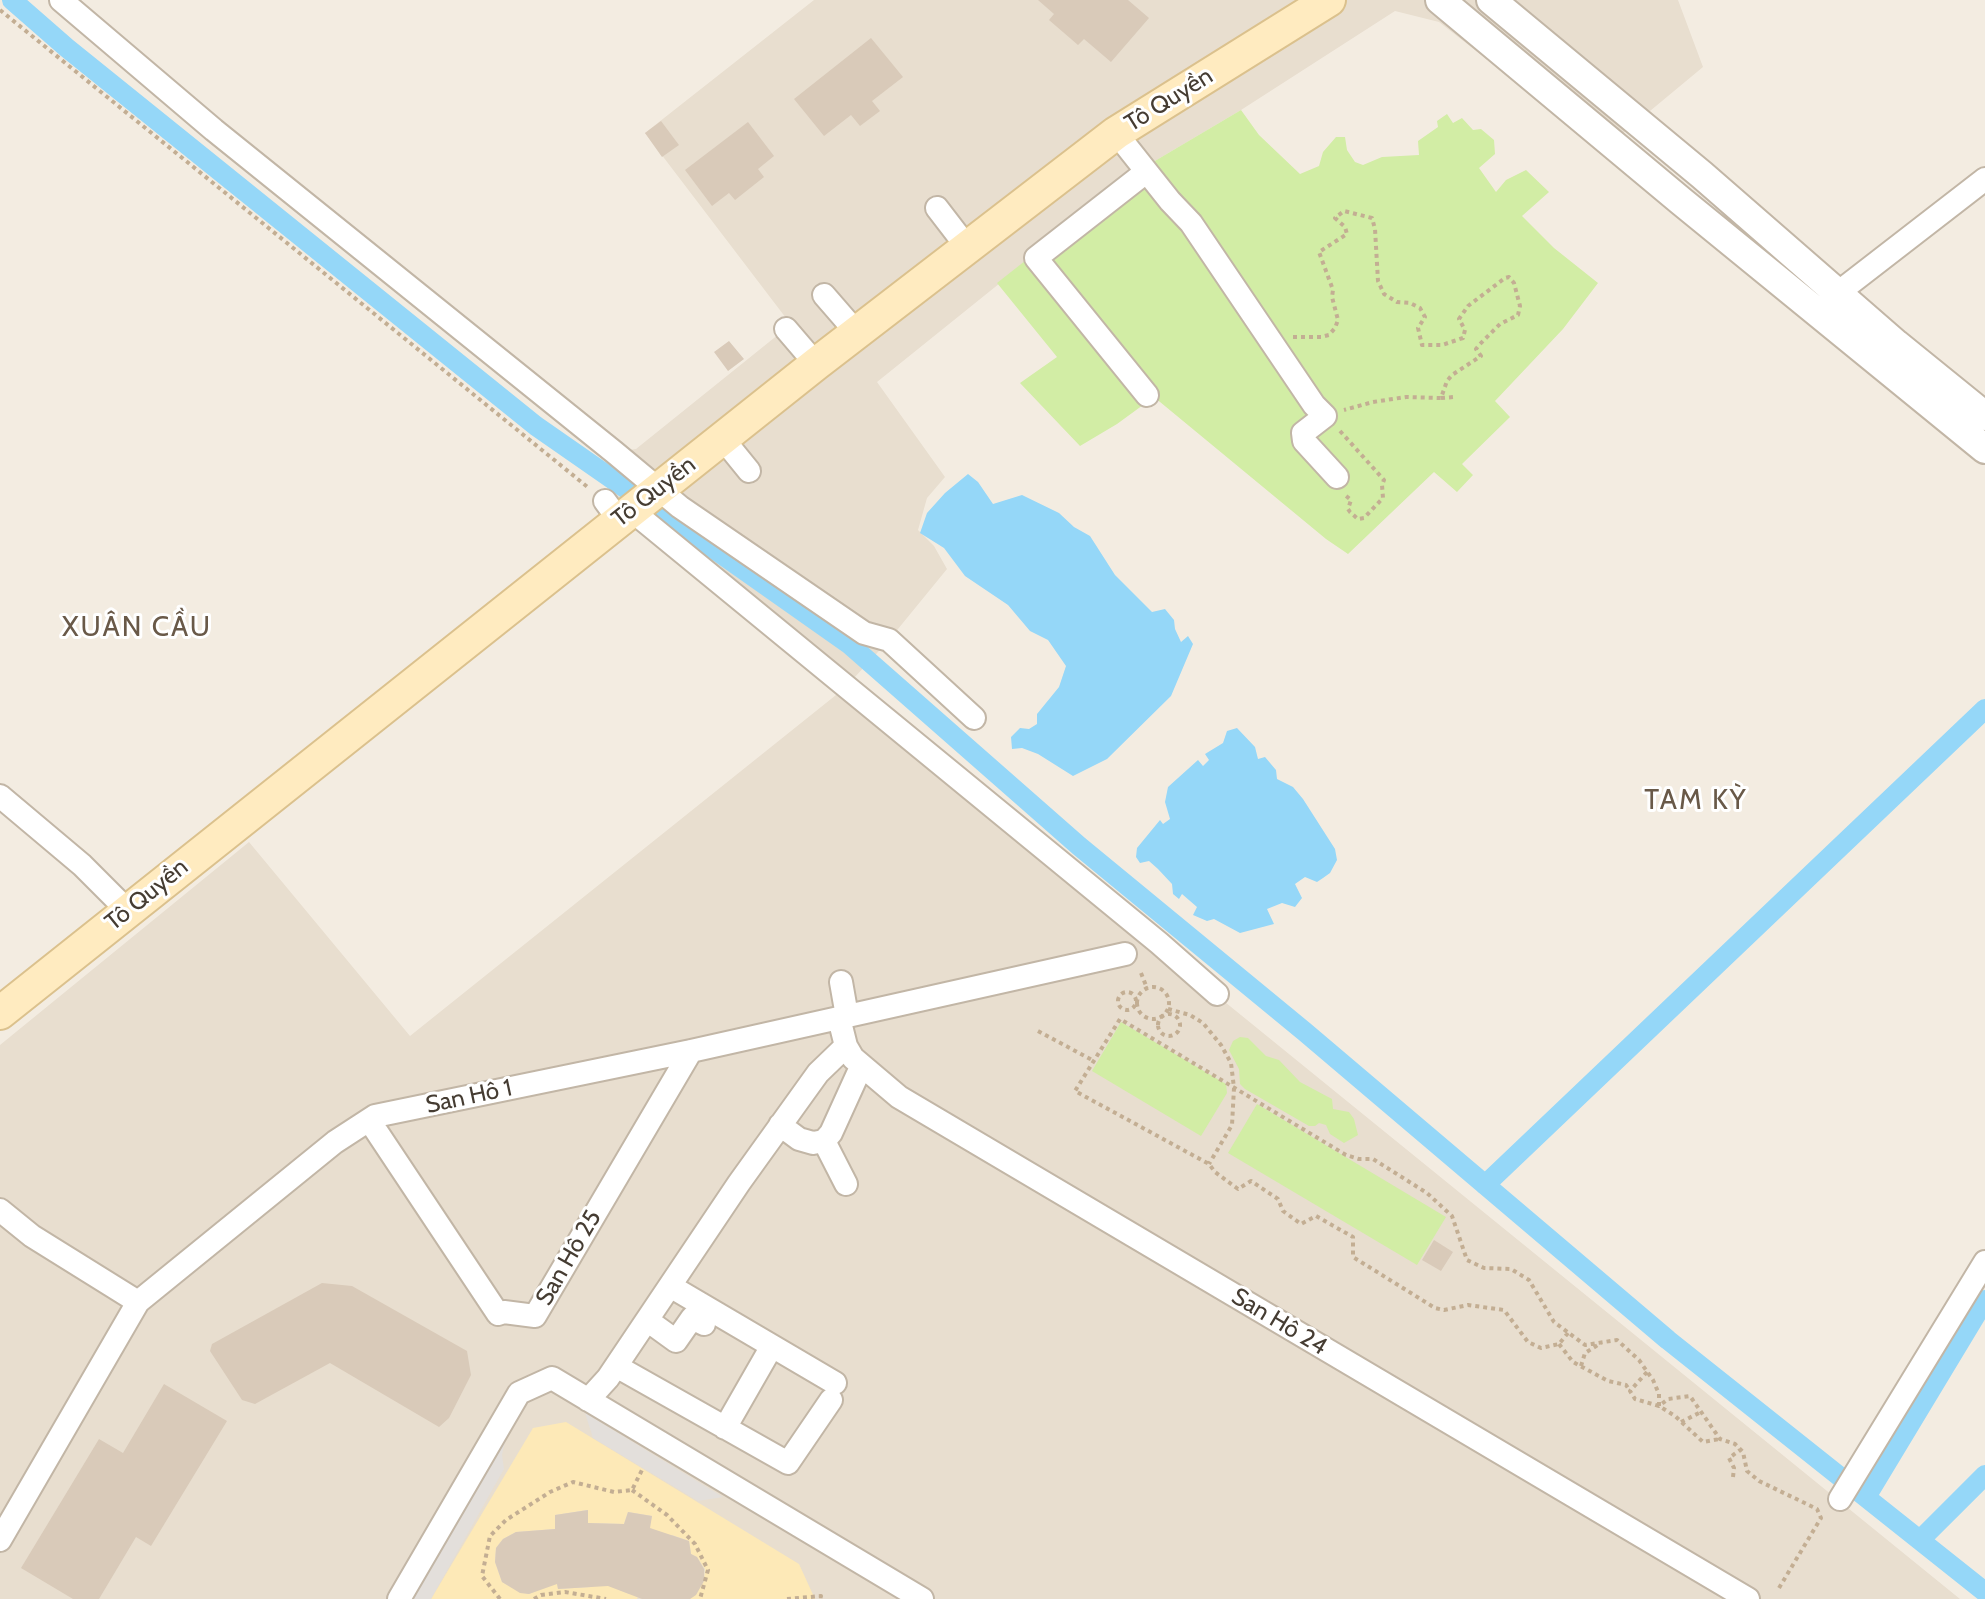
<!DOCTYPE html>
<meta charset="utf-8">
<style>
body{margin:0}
canvas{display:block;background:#f3ece1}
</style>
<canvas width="1985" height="1599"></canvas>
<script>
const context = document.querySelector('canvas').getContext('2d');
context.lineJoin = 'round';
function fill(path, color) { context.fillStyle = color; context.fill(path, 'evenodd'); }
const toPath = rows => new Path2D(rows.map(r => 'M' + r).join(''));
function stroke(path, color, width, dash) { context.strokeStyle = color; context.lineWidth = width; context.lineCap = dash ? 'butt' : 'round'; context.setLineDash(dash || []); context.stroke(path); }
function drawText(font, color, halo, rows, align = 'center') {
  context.font = font + ' Cabin,sans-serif'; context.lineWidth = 6; context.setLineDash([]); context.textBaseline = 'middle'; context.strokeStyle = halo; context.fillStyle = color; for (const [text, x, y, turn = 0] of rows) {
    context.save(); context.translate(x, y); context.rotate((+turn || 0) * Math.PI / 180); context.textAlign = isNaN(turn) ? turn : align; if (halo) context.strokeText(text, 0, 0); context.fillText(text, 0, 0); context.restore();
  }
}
const residential = toPath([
 [814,0,1678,0,1703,67,1603,150,1439,22,1395,11,1241,110,1143,168,877,382,945,477,927,498,918,530,934,546,947,569,889,640,842,691,1960,1599,0,1599,0,1045,249,842,410,1036,841,691,605,501,614,452,636,449,779,334,789,322,645,133]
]);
const green = toPath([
 [1241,110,1259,135,1300,174,1319,166,1323,152,1336,137,1345,137,1347,150,1355,162,1363,165,1382,157,1419,155,1418,141,1438,127,1437,121,1447,114,1453,123,1462,118,1473,130,1481,129,1494,140,1495,154,1479,168,1496,192,1506,180,1526,170,1549,192,1522,216,1554,248,1598,283,1563,329,1495,401,1510,417,1462,464,1473,475,1457,492,1434,472,1348,554,1326,539,1154,397,1117,424,1080,446,1020,383,1057,357,997,283,1143,168],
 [1121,1022,1226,1084,1227,1093,1201,1136,1092,1071],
 [1240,1037,1248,1038,1266,1056,1279,1060,1300,1082,1332,1099,1333,1109,1349,1112,1354,1119,1358,1135,1344,1143,1330,1134,1326,1125,1319,1123,1315,1126,1309,1126,1245,1089,1240,1084,1239,1069,1229,1050,1233,1041],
 [1257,1104,1446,1217,1417,1265,1228,1153]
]);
const sand = toPath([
 [566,1422,799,1564,815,1599,690,1599,704,1581,705,1569,697,1557,691,1554,689,1541,672,1535,668,1542,648,1535,652,1516,628,1512,624,1524,588,1523,587,1510,555,1515,555,1529,516,1532,503,1539,496,1548,495,1562,502,1582,520,1592,529,1594,557,1582,558,1589,591,1587,592,1578,629,1594,641,1590,637,1599,431,1599,533,1428]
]);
const parking = toPath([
 [585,1413,723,1497,698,1501,593,1438],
 [506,1437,502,1455,504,1469,431,1599,409,1599]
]);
const water = toPath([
 [968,474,978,482,993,504,1022,495,1059,513,1074,527,1090,536,1115,575,1152,612,1165,609,1174,620,1175,629,1181,642,1188,636,1193,644,1171,696,1107,759,1073,776,1038,754,1022,748,1012,749,1011,737,1020,728,1029,729,1037,724,1037,714,1059,687,1066,666,1048,640,1030,631,1008,605,965,576,944,548,920,533,927,513,945,493],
 [1237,728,1255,747,1258,759,1265,757,1276,770,1277,779,1293,787,1303,799,1335,849,1337,860,1330,873,1323,878,1317,882,1305,877,1295,884,1302,898,1295,907,1282,903,1267,909,1274,924,1240,933,1214,919,1207,921,1193,915,1197,907,1182,894,1179,899,1173,894,1172,884,1158,869,1149,861,1140,863,1136,857,1137,848,1160,820,1163,824,1170,819,1165,802,1168,787,1198,760,1203,766,1209,760,1205,754,1223,743,1227,731]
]);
const canal = toPath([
 [12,0,67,48,536,426,628,490],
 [666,515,849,644,1079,846,1305,1032,1668,1340,1985,1592],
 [1485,1185,1985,709],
 [1866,1497,1985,1300],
 [1920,1540,1985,1475]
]);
const building = toPath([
 [1038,0,1128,0,1149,18,1111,62,1084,39,1078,45,1049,20,1054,14],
 [871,38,903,77,872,101,880,111,860,126,851,115,824,136,794,99],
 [661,121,679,145,662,157,645,133],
 [748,122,774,156,758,169,764,177,735,200,729,193,712,206,685,170],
 [729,341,744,359,728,371,714,352],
 [1434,1240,1453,1252,1441,1271,1422,1260],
 [322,1283,352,1286,467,1351,471,1375,449,1418,439,1427,330,1363,255,1404,242,1400,210,1351,212,1344],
 [164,1384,227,1421,151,1546,136,1537,99,1599,73,1599,21,1568,99,1439,123,1453],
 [588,1510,588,1523,624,1524,628,1512,652,1516,650,1528,689,1541,691,1554,697,1557,704,1569,704,1581,696,1595,690,1599,642,1599,608,1586,558,1589,557,1584,529,1594,520,1593,502,1582,495,1562,496,1548,503,1539,516,1532,555,1529,555,1515]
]);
const path = toPath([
 [0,10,590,489],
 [1293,337,1321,337,1329,335,1335,328,1338,320,1332,297,1333,290,1319,252,1347,234,1345,227,1335,218,1344,211,1372,218,1375,229,1378,281,1384,294,1397,302,1410,303,1420,308,1425,317,1418,328,1422,345,1442,345,1463,338,1465,330,1459,319,1468,306,1505,278,1509,277,1514,283,1520,306,1518,315,1500,324,1480,344,1476,349,1481,356,1452,375,1447,381,1441,398,1406,397,1373,402,1344,410],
 [1441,398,1454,397],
 [1340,431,1384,480,1382,485,1383,498,1364,518,1358,519,1350,512,1348,509,1351,500,1345,495],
 [1141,973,1147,988],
 '1137 1003a16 16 0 1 1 32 0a16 16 0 1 1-32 0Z',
 '1118 1001a9 9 0 1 1 18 0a9 9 0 1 1-18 0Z',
 [1168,1009,1190,1015,1203,1023,1221,1045,1231,1063,1234,1088,1232,1125,1209,1164],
 '1158 1025a11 11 0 1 1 22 0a11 11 0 1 1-22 0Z',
 [1038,1031,1094,1061],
 [1568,1333,1559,1344,1541,1348,1528,1342,1504,1310,1468,1305,1444,1310,1435,1308,1353,1257,1353,1237,1316,1216,1301,1224,1283,1211,1278,1199,1251,1181,1238,1189,1215,1172,1209,1164,1075,1091,1120,1019,1346,1155,1359,1159,1373,1159,1427,1193,1452,1216,1467,1260,1484,1268,1511,1269,1529,1280,1554,1322,1585,1345,1617,1340,1639,1360,1653,1380,1659,1394,1659,1406,1668,1399,1690,1396,1720,1439,1735,1444,1743,1452,1747,1471,1759,1481,1817,1509,1821,1518,1779,1588],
 [1559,1344,1573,1362,1608,1381,1626,1385,1630,1391],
 [1581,1366,1585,1353,1601,1343],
 [1647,1372,1630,1391,1635,1399,1659,1406,1675,1416,1703,1442,1720,1439],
 [1681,1422,1701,1412],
 [1733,1477,1734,1468,1729,1458,1740,1450],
 [632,1490,667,1515,695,1544,708,1570,700,1599],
 [500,1599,482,1576,490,1536,506,1520,550,1492,573,1482,614,1492,632,1490,643,1468],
 [534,1599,541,1595,565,1592,606,1599],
 [787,1599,821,1596,820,1599]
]);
const minor = toPath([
 [61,0,214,130,614,452,680,507,864,633,889,640,974,718],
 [1116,133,1170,201,1191,223,1314,405,1325,416,1303,433,1304,441,1337,477],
 [1146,172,1036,258,1147,395],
 [937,208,967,247],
 [1839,292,1985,179],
 [824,295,857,333],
 [786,329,816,364],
 [723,439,749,471],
 [605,501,619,520],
 [631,510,1159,943,1217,994],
 [0,796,82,865,128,911],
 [841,982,847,1016],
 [839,1018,846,1046,853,1058,899,1097,1748,1599],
 [369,1120,498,1314,504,1312,535,1316,691,1051],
 [780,1125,799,1139,813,1143,824,1141,831,1133,861,1067],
 [824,1141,846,1184],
 [0,1210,32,1236,138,1302],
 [670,1286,835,1383],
 [647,1320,676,1341,692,1318,704,1324],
 [616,1366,788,1463,831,1400],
 [588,1400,608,1378,739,1183,818,1073,846,1046],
 [725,1428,772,1346],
 [1840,1499,1985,1262],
 [0,1540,138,1302,335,1142,375,1116,691,1051,1125,954],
 [399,1599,519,1393,552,1378,922,1599]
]);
const tertiary = toPath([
 [1440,0,1681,201,1985,449],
 [1491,0,1702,175,1896,344,1985,416]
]);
const secondary = toPath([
 [0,1013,816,364,1116,133,1329,0]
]);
const streetNames = [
 ["Tô Quyền",1169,100,-32],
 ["Tô Quyền",654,492,-38],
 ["Tô Quyền",147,895,-39],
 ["San Hô 1",469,1097,-12],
 ["San Hô 25",569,1258,-60],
 ["San Hô 24",1279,1322,31]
];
const quarterNames = [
 ["XUÂN CẦU",137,628],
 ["TAM KỲ",1696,801]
];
fill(residential, '#e8decf');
fill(green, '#d2eda5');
fill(sand, '#fde9b7');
fill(parking, '#e3dfdb');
fill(water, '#95d7f8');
stroke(canal, '#95d7f8', 20);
fill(building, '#d9cab9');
stroke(minor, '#c2b6a6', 26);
stroke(tertiary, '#c2b6a6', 32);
stroke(secondary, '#dbc18d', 36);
stroke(path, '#c3ae93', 4, [4, 4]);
stroke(minor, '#fff', 22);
stroke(tertiary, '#fff', 28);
stroke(secondary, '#ffebc0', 32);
drawText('24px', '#453c32', '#fff', streetNames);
context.letterSpacing = '2px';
drawText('28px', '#695948', '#fff', quarterNames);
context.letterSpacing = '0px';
</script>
